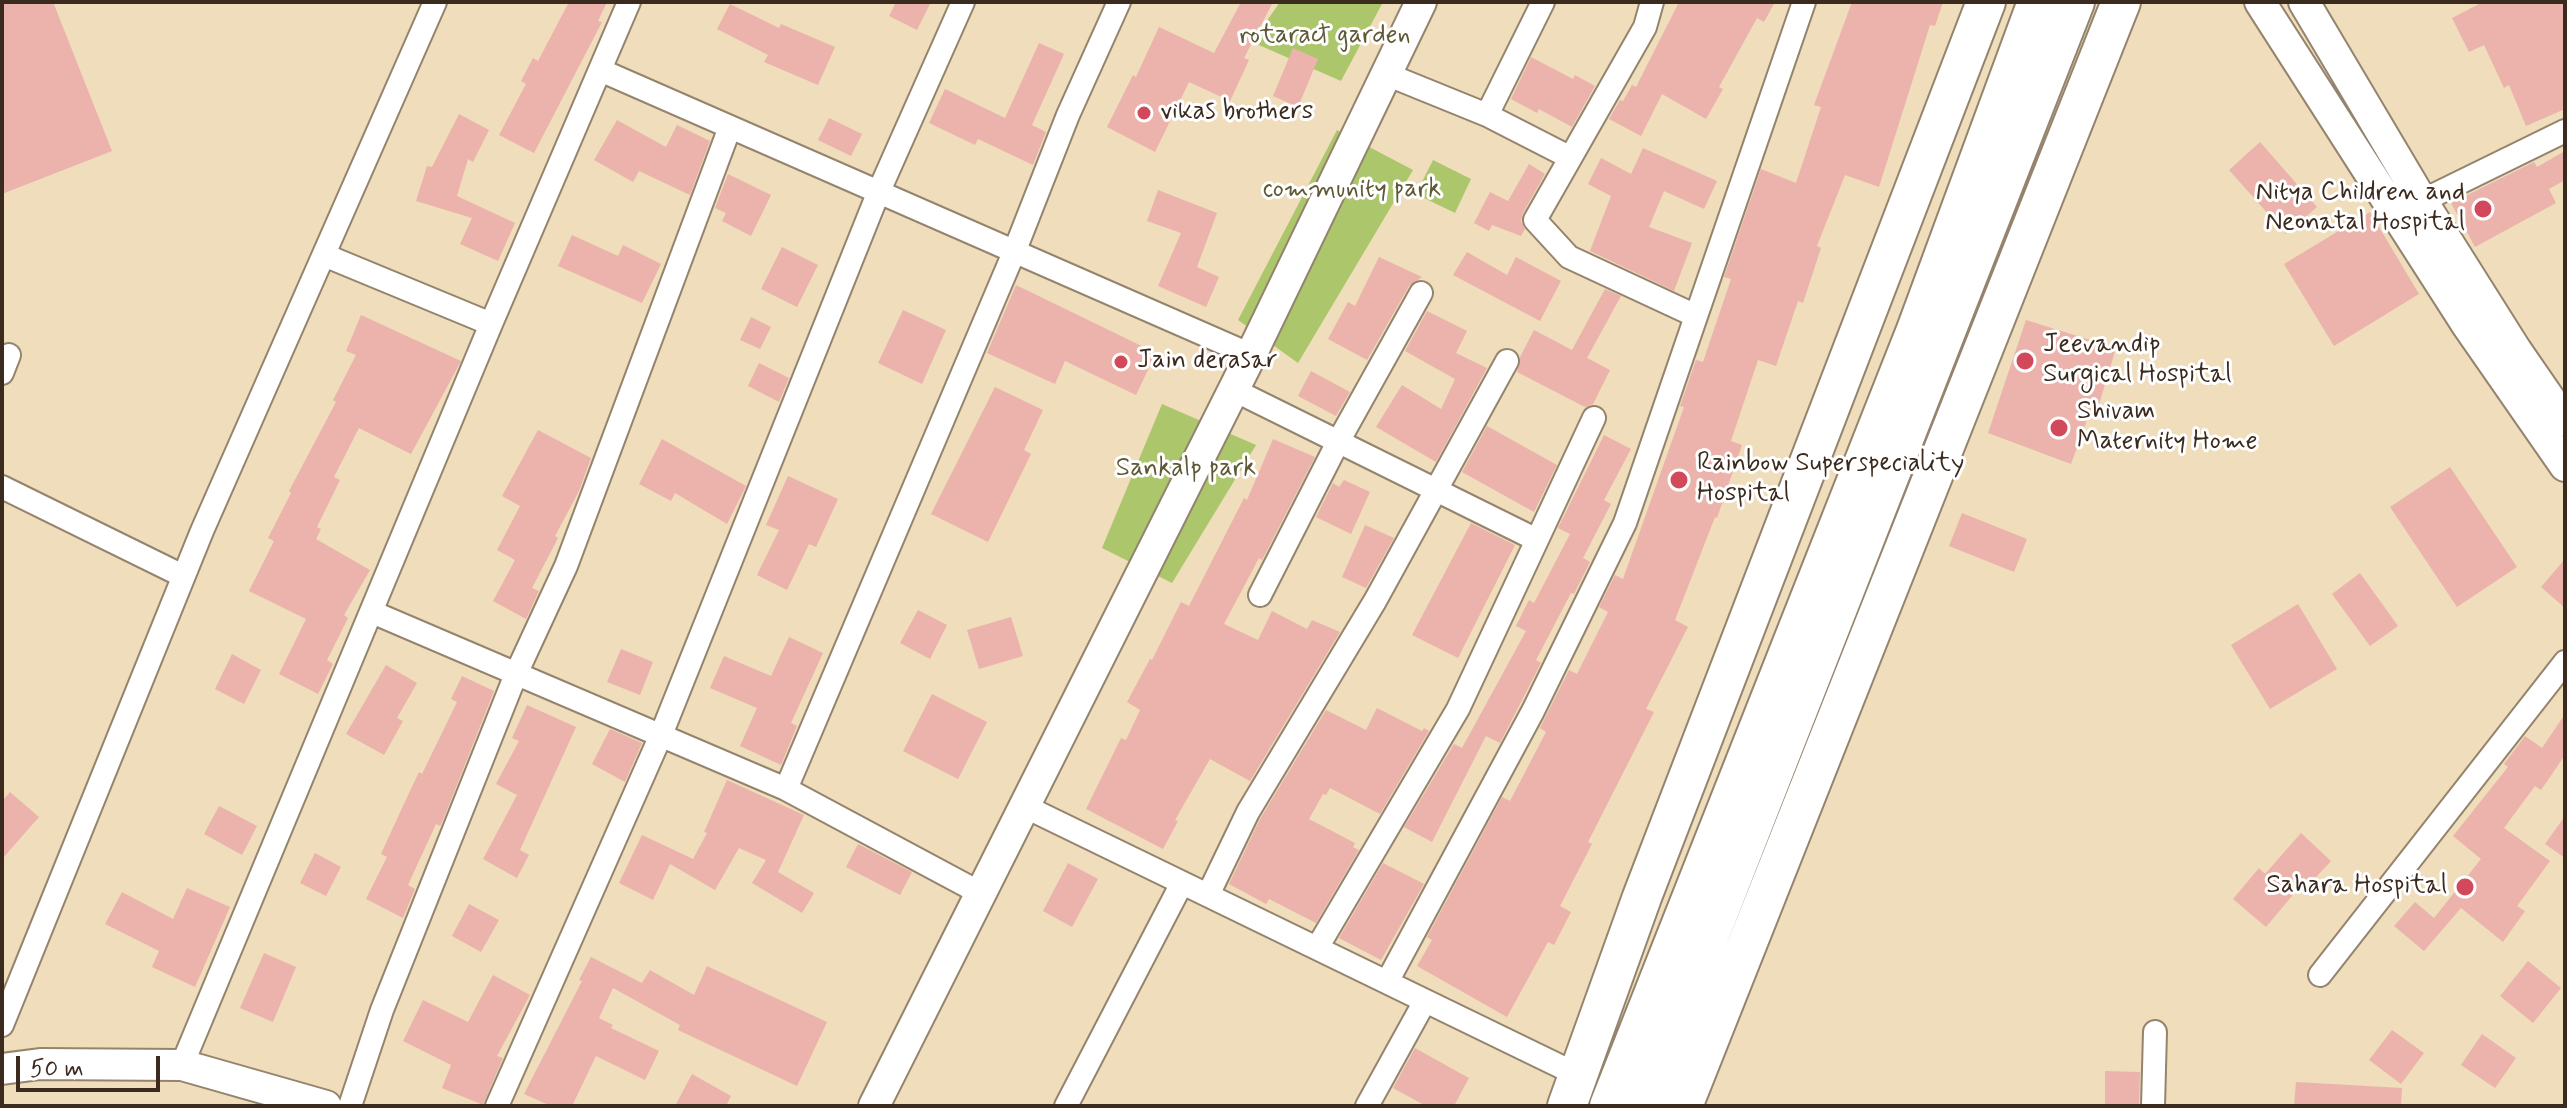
<!DOCTYPE html>
<style>
body{margin:0}
#map{position:relative;width:2567px;height:1108px;overflow:hidden;background:#efddbc;font-family:Mynerve,sans-serif}
canvas{display:block}
.frame{position:absolute;inset:0;border:4px solid #3b2a1e;pointer-events:none}
.scale{position:absolute;left:16px;top:1056px;width:144px;height:36px;box-sizing:border-box;border:4px solid #3b2a1e;border-top:0;padding-left:10px;font-size:24px;line-height:28px;white-space:nowrap;color:#3b2a1e;-webkit-text-stroke:6px #fff;paint-order:stroke}
</style>
<div id="map">
<canvas width="2567" height="1108"></canvas>
<div class="frame"></div>
<div class="scale">50 m</div>
</div>
<script>
const context = document.querySelector('canvas').getContext('2d');
context.lineJoin = 'round';
function fill(path, color) { context.fillStyle = color; context.fill(path, 'evenodd'); }
const toPath = rows => new Path2D(rows.map(r => 'M' + r).join(''));
function stroke(path, color, width, dash) { context.strokeStyle = color; context.lineWidth = width; context.lineCap = dash ? 'butt' : 'round'; context.setLineDash(dash || []); context.stroke(path); }
function drawText(font, color, halo, rows, align = 'center') {
  context.font = font + ' Mynerve,sans-serif'; context.lineWidth = 6; context.setLineDash([]); context.textBaseline = 'middle'; context.strokeStyle = halo; context.fillStyle = color; for (const [text, x, y, turn = 0] of rows) {
    context.save(); context.translate(x, y); context.rotate((+turn || 0) * Math.PI / 180); context.textAlign = isNaN(turn) ? turn : align; if (halo) context.strokeText(text, 0, 0); context.fillText(text, 0, 0); context.restore();
  }
}
const green = toPath([
 [1280,2,1383,2,1341,81,1252,42],
 [1337,130,1413,170,1298,363,1238,320],
 [1433,160,1471,179,1455,213,1416,194],
 [1162,404,1256,445,1172,583,1102,548]
]);
const building = toPath([
 [2,2,53,2,112,151,2,194],
 [569,2,607,2,598,21,602,22,534,153,499,135,526,84,521,81,533,58,538,61],
 [896,2,931,2,917,30,889,16],
 [1241,2,1273,2,1244,58,1249,60,1230,101,1189,82,1155,152,1107,127,1133,75,1136,77,1159,27,1214,53],
 [1679,2,1775,2,1764,22,1757,18,1719,87,1723,89,1706,119,1662,94,1641,136,1609,119,1620,100,1623,101,1632,85,1636,87],
 [1852,2,1943,2,1935,26,1930,25,1879,187,1845,175,1817,246,1821,248,1803,303,1798,301,1776,366,1758,360,1731,441,1742,445,1717,518,1715,517,1675,620,1688,627,1646,709,1654,712,1588,842,1592,844,1560,906,1571,912,1554,945,1548,942,1507,1017,1417,966,1432,940,1427,937,1502,797,1510,801,1546,732,1540,728,1569,670,1577,674,1608,612,1599,607,1615,575,1623,579,1684,407,1680,406,1696,360,1703,362,1731,279,1724,277,1761,169,1796,183,1821,107,1814,105],
 [2483,2,2565,2,2565,109,2526,126,2509,85,2504,88,2484,45,2469,52,2452,18],
 [730,4,779,28,781,24,835,47,818,85,764,62,768,55,717,29],
 [1039,43,1064,54,1032,125,1046,132,1033,165,978,139,975,145,929,123,945,89,1005,118],
 [1293,48,1318,59,1298,107,1273,96],
 [1531,57,1573,79,1575,75,1595,86,1572,127,1539,109,1537,113,1511,99],
 [459,114,489,130,473,162,468,159,457,196,515,223,498,261,460,244,472,218,416,201,427,166,432,167],
 [829,118,862,134,851,156,818,140],
 [617,120,666,147,677,125,710,141,690,195,639,171,633,182,594,160],
 [2260,142,2317,207,2286,234,2229,170],
 [1643,148,1717,181,1704,209,1664,191,1649,227,1692,243,1674,291,1590,251,1611,196,1588,184,1601,158,1631,174],
 [2565,151,2565,180,2549,189,2556,203,2475,247,2451,203,2534,162,2537,167],
 [1529,164,1545,174,1523,213,1521,221,1525,229,1521,236,1492,225,1489,231,1474,223,1490,192,1508,201],
 [728,174,771,195,751,236,722,221,726,213,715,208],
 [1158,190,1217,213,1197,267,1219,277,1206,307,1158,286,1181,233,1147,221],
 [2370,212,2419,294,2334,346,2284,264],
 [572,235,618,256,623,245,661,264,642,303,558,266],
 [782,247,818,265,797,307,761,289],
 [1467,252,1507,275,1516,257,1561,281,1540,321,1453,275],
 [1379,257,1422,277,1409,286,1367,360,1328,339,1348,302,1355,306],
 [1016,285,1156,353,1136,395,1065,361,1055,384,987,353],
 [1605,289,1621,296,1587,358,1610,370,1593,404,1585,407,1517,372,1520,357,1534,330,1572,350],
 [903,310,946,330,922,384,878,363],
 [1427,311,1467,331,1456,353,1487,368,1436,462,1376,427,1402,385,1441,409,1455,379,1405,351],
 [361,315,461,361,411,454,359,428,334,477,340,480,317,527,321,529,316,539,370,570,344,615,348,618,327,660,333,664,318,694,279,674,306,619,249,591,274,541,268,538,291,493,289,491,336,402,333,400,356,355,346,351],
 [751,317,771,327,760,349,740,340],
 [2026,320,2116,348,2097,411,2091,409,2071,464,1988,433],
 [759,363,789,378,779,402,748,386],
 [1311,371,1350,392,1336,416,1298,396],
 [995,387,1043,410,1024,450,1031,454,988,542,931,514],
 [1487,426,1557,465,1534,512,1462,472],
 [538,430,591,458,579,491,555,536,558,538,532,588,539,591,526,619,493,601,515,560,497,550,520,506,502,496],
 [1604,435,1631,449,1604,500,1611,504,1583,558,1590,562,1574,594,1571,593,1536,660,1541,663,1500,743,1486,736,1432,842,1404,827,1454,744,1462,748,1526,631,1516,626,1529,600,1534,603,1570,534,1558,528],
 [662,439,746,486,727,524,675,493,671,501,639,484],
 [1273,439,1315,457,1262,560,1259,558,1224,624,1258,640,1272,611,1307,629,1312,620,1340,632,1250,781,1210,759,1175,820,1178,821,1163,849,1086,809,1121,738,1126,740,1140,710,1127,702,1150,659,1152,660,1181,602,1189,606,1244,498,1247,500],
 [2450,467,2517,567,2457,607,2390,507],
 [788,476,838,499,816,547,809,544,787,590,757,575,779,530,766,525],
 [1344,480,1370,492,1351,534,1316,517,1333,483,1339,487],
 [1962,513,2027,539,2014,572,1949,546],
 [1471,523,1515,545,1458,658,1412,635],
 [1365,525,1394,538,1366,588,1342,577],
 [2565,559,2565,608,2541,587],
 [2360,573,2398,626,2370,646,2332,594],
 [2298,604,2337,669,2270,709,2231,645],
 [918,610,947,625,930,659,900,643],
 [1011,617,1023,656,979,669,967,630],
 [789,637,823,653,791,723,797,726,781,765,740,746,757,708,710,688,724,656,771,676],
 [621,649,653,662,640,695,607,682],
 [232,654,261,670,244,704,215,689],
 [386,665,417,683,397,718,403,721,384,755,346,734],
 [462,676,494,691,443,820,440,826,436,824,408,885,415,889,403,918,366,899,387,857,381,854,402,808,419,772,422,774,457,702,451,699],
 [932,694,987,722,958,779,903,751],
 [527,705,576,727,520,850,529,855,517,878,483,859,517,795,496,784,519,741,512,738],
 [1377,708,1422,731,1424,728,1429,731,1380,814,1330,788,1326,795,1323,794,1309,819,1355,843,1353,847,1359,850,1316,923,1269,899,1266,904,1229,884,1260,819,1326,710,1366,730],
 [2565,714,2565,755,2541,790,2535,786,2504,828,2550,861,2517,906,2525,911,2503,942,2461,908,2424,951,2394,926,2415,902,2434,918,2481,859,2453,836,2508,767,2504,764,2525,736,2542,748],
 [610,729,642,743,625,782,592,764],
 [727,780,804,815,778,872,814,893,802,913,752,883,766,860,739,848,715,890,670,864,653,900,619,883,642,835,693,859,707,833,704,832],
 [10,792,39,817,2,859,2,801],
 [219,806,257,826,242,855,204,834],
 [2565,816,2565,858,2545,844],
 [2301,833,2331,861,2306,888,2302,884,2266,927,2233,899,2259,868,2265,874],
 [858,844,912,872,900,895,846,867],
 [315,853,341,867,326,896,300,883],
 [1068,863,1098,879,1072,927,1043,911],
 [1383,863,1424,884,1381,960,1339,938],
 [187,888,230,907,195,987,152,967,159,951,105,924,122,892,173,919],
 [469,904,499,920,481,952,452,936],
 [264,953,296,967,273,1022,240,1008],
 [591,957,642,983,650,970,694,995,707,966,827,1022,797,1086,678,1030,680,1025,613,988,599,1018,613,1025,611,1028,659,1051,645,1080,596,1056,572,1106,551,1106,524,1094,582,981,579,980],
 [2528,961,2561,988,2533,1023,2500,996],
 [493,975,530,995,497,1056,503,1058,483,1105,442,1088,451,1065,403,1041,423,1000,468,1022],
 [2392,1030,2424,1053,2401,1084,2369,1060],
 [2482,1034,2516,1058,2495,1088,2461,1065],
 [1415,1048,1469,1078,1454,1106,1426,1106,1393,1088],
 [2105,1071,2140,1072,2139,1106,2105,1106],
 [692,1074,731,1096,726,1106,675,1106],
 [2296,1082,2402,1088,2401,1106,2294,1106]
]);
const street = toPath([
 [1652,2,1645,27,1535,220,1569,257,1696,316],
 [600,70,1251,355],
 [1386,74,1487,115,1569,157],
 [1487,115,1543,2],
 [2422,201,2565,131],
 [324,255,491,324],
 [2,373,9,355],
 [1232,389,1537,540,1458,709,1317,948],
 [2,487,183,576],
 [1537,540,1594,418],
 [1260,595,1338,442,1421,293],
 [372,612,786,789,982,894],
 [786,789,1015,250,1068,115,1119,2],
 [1026,807,1578,1075],
 [1208,895,1248,812,1375,601,1507,361],
 [2320,975,2565,662],
 [1387,982,1533,711,1625,523,1804,2],
 [2,1025,202,531,435,2],
 [182,1065,491,324,629,2],
 [350,1106,382,1010,516,674,566,566,730,127],
 [497,1106,661,735,879,191,963,2],
 [1066,1106,1182,883],
 [1367,1106,1425,1001],
 [2153,1106,2155,1032]
]);
const secondary = toPath([
 [2260,2,2467,325,2565,466],
 [2304,2,2422,201,2516,350,2565,421],
 [2,1069,40,1064,182,1065,326,1106],
 [874,1106,1251,355,1421,2]
]);
const highway = toPath([
 [1567,1106,1642,897,1986,2],
 [1609,1106,1916,330,2037,2],
 [1643,1106,2075,2],
 [1683,1106,2121,2]
]);
const markers = [
 [1144,113,8,"#d1495b"],
 [2483,209,10,"#d1495b"],
 [2025,361,10,"#d1495b"],
 [1121,362,8,"#d1495b"],
 [2059,428,10,"#d1495b"],
 [1679,480,10,"#d1495b"],
 [2465,887,10,"#d1495b"]
];
const parkNames = [
 ["rotaract garden",1325,37],
 ["community park",1352,191],
 ["Sankalp park",1186,470]
];
const poiNames = [
 ["vikas brothers",1160,113],
 ["Nitya Children and",2465,194,"right"],
 ["Neonatal Hospital",2465,224,"right"],
 ["Jeevandip",2043,346],
 ["Surgical Hospital",2043,376],
 ["Jain derasar",1137,362],
 ["Shivam",2077,413],
 ["Maternity Home",2077,443],
 ["Rainbow Superspeciality",1697,465],
 ["Hospital",1697,495],
 ["Sahara Hospital",2447,887,"right"]
];
fill(green, '#acc66c');
fill(building, '#ebb3ab');
stroke(street, '#95846d', 26);
stroke(secondary, '#95846d', 34);
stroke(highway, '#95846d', 42);
stroke(street, '#fff', 22);
stroke(secondary, '#fff', 30);
stroke(highway, '#fff', 38);
for (const [x, y, r, color] of markers) { const dot = new Path2D(); dot.arc(x, y, r, 0, 2 * Math.PI); context.fillStyle = color; context.fill(dot); stroke(dot, '#fff', 3); }
drawText('26px', '#5d5935', '#fff', parkNames);
drawText('26px', '#3b2a1e', '#fff', poiNames, 'left');
</script>
